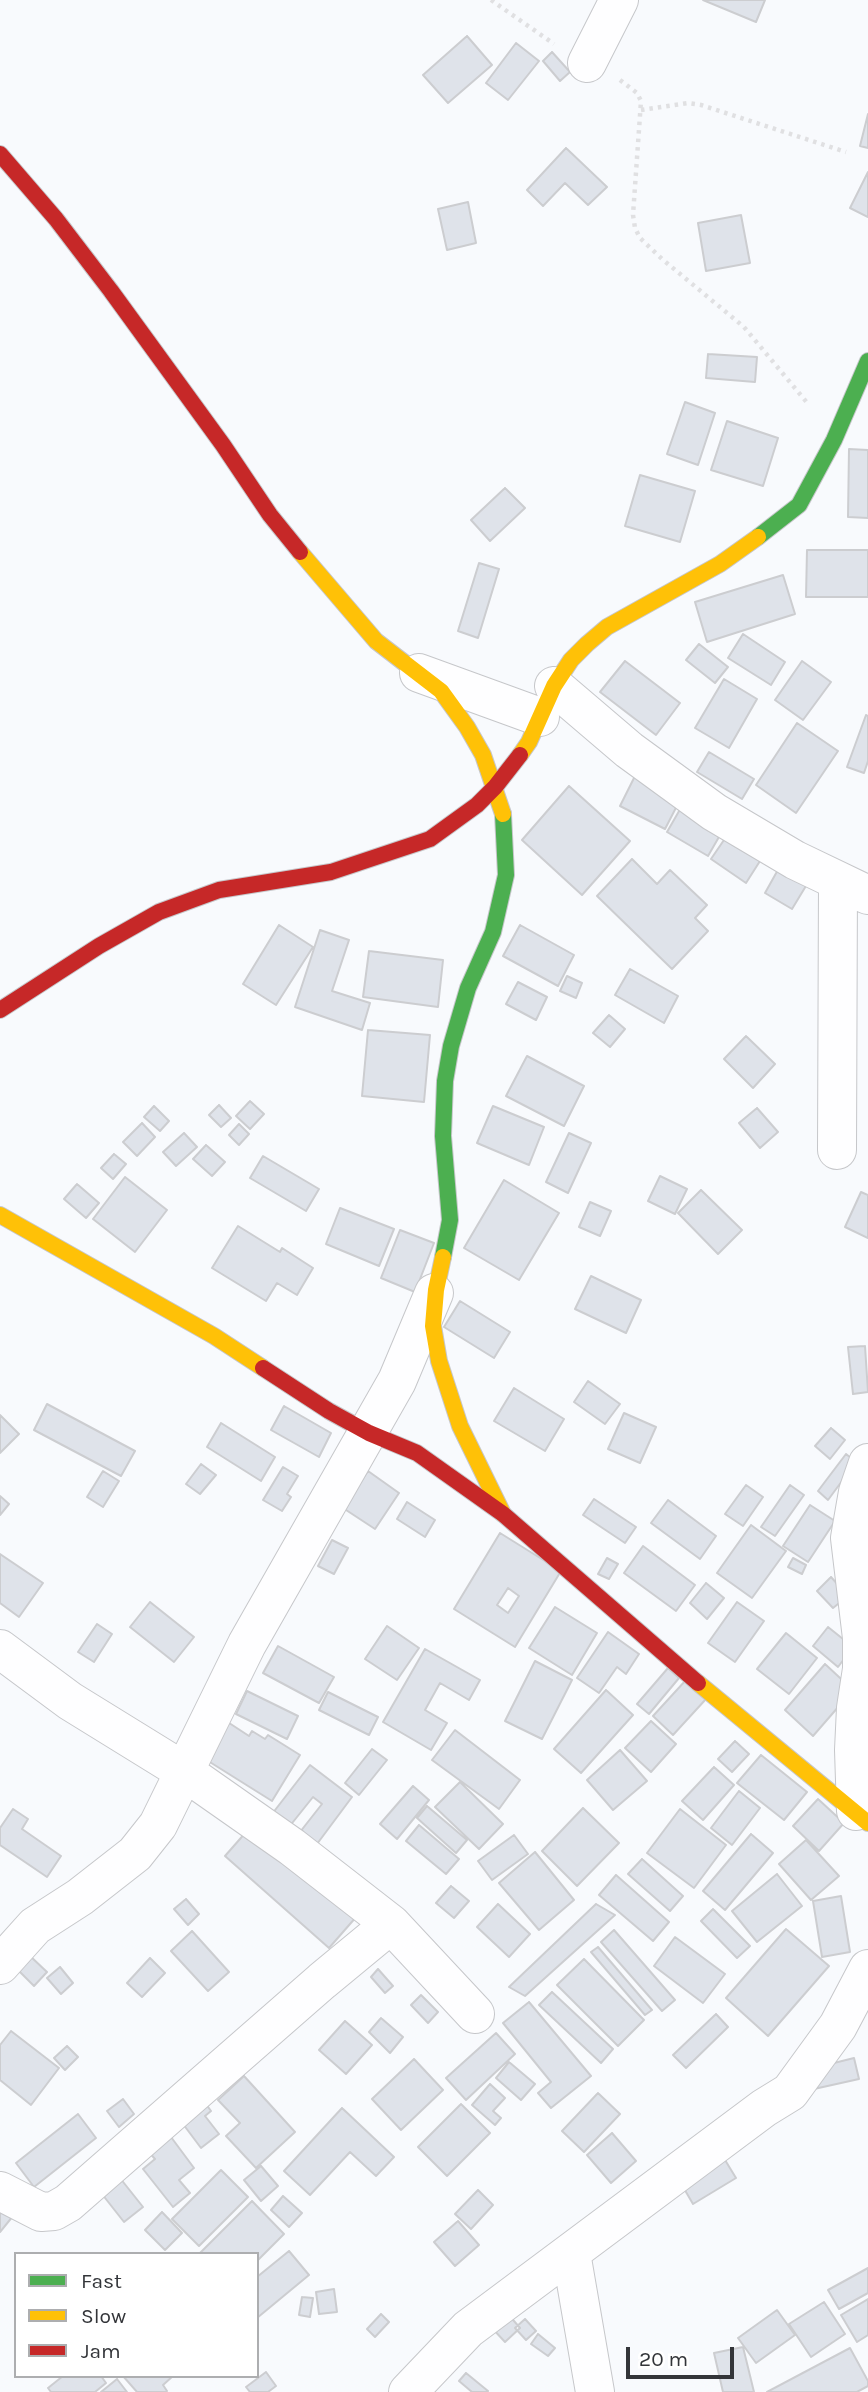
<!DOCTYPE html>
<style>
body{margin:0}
#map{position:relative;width:868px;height:2392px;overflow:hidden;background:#f8fafd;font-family:Karla,sans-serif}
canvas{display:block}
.legend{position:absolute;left:14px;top:2252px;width:245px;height:126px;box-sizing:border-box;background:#fff;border:2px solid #adaeb0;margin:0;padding:9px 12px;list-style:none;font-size:21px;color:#333539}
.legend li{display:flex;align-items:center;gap:14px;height:35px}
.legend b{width:35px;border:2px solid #adaeb0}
.scale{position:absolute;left:626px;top:2347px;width:108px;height:32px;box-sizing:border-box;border:4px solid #333539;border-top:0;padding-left:9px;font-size:21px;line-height:24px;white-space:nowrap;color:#333539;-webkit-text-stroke:5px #fff;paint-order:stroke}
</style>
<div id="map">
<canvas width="868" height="2392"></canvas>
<ul class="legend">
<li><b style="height:9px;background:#4caf50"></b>Fast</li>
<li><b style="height:9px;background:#ffc107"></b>Slow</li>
<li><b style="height:9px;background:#c62828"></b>Jam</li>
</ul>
<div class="scale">20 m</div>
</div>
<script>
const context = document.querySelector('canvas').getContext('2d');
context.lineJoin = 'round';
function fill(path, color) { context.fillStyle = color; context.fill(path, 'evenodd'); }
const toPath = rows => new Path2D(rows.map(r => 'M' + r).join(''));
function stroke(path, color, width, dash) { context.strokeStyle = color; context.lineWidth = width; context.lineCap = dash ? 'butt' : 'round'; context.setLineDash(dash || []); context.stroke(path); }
const building = toPath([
 [703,0,765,0,756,22,703,0],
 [467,36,492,65,448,103,423,75,467,36],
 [516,43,539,61,508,100,486,83,516,43],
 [552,52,570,72,560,81,543,61,552,52],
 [868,114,868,148,860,146,868,114],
 [566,148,607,187,588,205,565,183,543,206,527,190,566,148],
 [868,172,868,217,850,208,868,172],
 [468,202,476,243,447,250,438,209,468,202],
 [741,215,750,263,706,271,698,223,741,215],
 [708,354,757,357,755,382,706,378,708,354],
 [685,402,715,413,698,465,667,454,685,402],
 [727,421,778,438,763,486,711,470,727,421],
 [849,449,868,450,868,518,848,517,849,449],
 [640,475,695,491,680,542,625,526,640,475],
 [505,488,525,508,490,541,471,520,505,488],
 [807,550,868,550,868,597,806,597,807,550],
 [479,563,499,569,478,638,458,631,479,563],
 [783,575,795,614,707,642,695,602,783,575],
 [743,634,785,662,771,685,728,658,743,634],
 [699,644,728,667,715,683,686,660,699,644],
 [625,661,680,703,656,735,600,692,625,661],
 [802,661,831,682,803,720,775,700,802,661],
 [724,679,757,699,729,748,695,728,724,679],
 [866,715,868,716,868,761,864,773,847,767,866,715],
 [797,723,838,751,796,813,756,785,797,723],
 [709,752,754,779,742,799,697,772,709,752],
 [636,774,681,798,665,829,620,806,636,774],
 [569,786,630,841,582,895,522,840,569,786],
 [686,799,727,823,708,856,667,832,686,799],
 [726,837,760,861,746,883,711,859,726,837],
 [632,859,657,884,670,870,707,905,695,918,708,931,672,969,597,896,632,859],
 [784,859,812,876,792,909,765,893,784,859],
 [279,925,313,947,276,1005,243,984,279,925],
 [520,925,574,955,558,986,503,956,520,925],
 [320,930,349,940,332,991,370,1003,362,1030,295,1007,320,930],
 [369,951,443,960,438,1007,363,997,369,951],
 [630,969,678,996,664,1023,615,995,630,969],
 [567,976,582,983,576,998,560,991,567,976],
 [518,982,547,997,536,1020,506,1004,518,982],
 [609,1015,625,1029,610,1047,593,1033,609,1015],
 [368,1030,430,1035,424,1102,362,1096,368,1030],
 [746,1036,775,1064,753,1088,724,1059,746,1036],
 [527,1056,584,1086,564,1126,506,1096,527,1056],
 [250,1101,264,1114,250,1129,236,1116,250,1101],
 [219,1105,231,1118,221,1127,209,1115,219,1105],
 [154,1106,169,1121,160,1131,144,1117,154,1106],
 [493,1106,544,1127,529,1165,477,1143,493,1106],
 [757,1108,778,1132,760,1148,739,1123,757,1108],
 [142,1123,155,1137,137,1156,123,1142,142,1123],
 [239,1124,249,1134,239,1145,229,1135,239,1124],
 [184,1133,197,1147,176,1166,163,1152,184,1133],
 [569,1133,591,1143,568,1193,546,1182,569,1133],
 [206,1145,225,1162,212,1176,193,1159,206,1145],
 [114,1154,126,1164,113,1179,101,1168,114,1154],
 [263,1156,319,1189,306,1211,250,1178,263,1156],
 [660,1176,687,1189,675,1214,648,1201,660,1176],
 [125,1177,167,1210,135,1252,93,1219,125,1177],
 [504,1180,559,1213,519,1280,464,1248,504,1180],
 [77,1184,99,1203,86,1218,64,1199,77,1184],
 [701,1190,742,1230,718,1254,678,1213,701,1190],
 [861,1192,868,1195,868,1238,845,1227,861,1192],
 [590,1202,611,1211,600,1236,579,1227,590,1202],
 [340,1208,394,1229,379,1266,326,1244,340,1208],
 [238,1226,280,1252,282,1248,313,1268,297,1295,277,1283,266,1301,212,1268,238,1226],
 [400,1230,434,1243,415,1292,381,1278,400,1230],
 [591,1276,641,1300,626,1333,575,1309,591,1276],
 [460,1301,510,1332,494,1358,444,1327,460,1301],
 [865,1346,868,1392,853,1394,848,1347,865,1346],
 [588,1381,620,1404,605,1424,574,1402,588,1381],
 [514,1388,564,1419,545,1451,494,1421,514,1388],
 [47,1404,135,1451,121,1476,34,1430,47,1404],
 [284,1406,331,1433,319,1457,271,1430,284,1406],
 [624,1413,656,1427,640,1463,608,1449,624,1413],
 [0,1415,19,1434,0,1453,0,1415],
 [221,1423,275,1457,261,1481,207,1447,221,1423],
 [831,1428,845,1440,830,1459,815,1446,831,1428],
 [846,1454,856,1462,828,1500,818,1491,846,1454],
 [201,1464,216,1475,200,1494,186,1484,201,1464],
 [283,1467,298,1476,287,1494,291,1497,282,1511,263,1500,283,1467],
 [103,1471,119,1481,103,1507,87,1497,103,1471],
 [368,1471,399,1493,375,1529,343,1508,368,1471],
 [746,1485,763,1497,743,1526,725,1514,746,1485],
 [790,1485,804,1495,775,1536,761,1527,790,1485],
 [0,1496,9,1504,0,1515,0,1496],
 [594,1499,636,1527,625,1543,583,1515,594,1499],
 [668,1500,716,1536,700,1559,651,1523,668,1500],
 [407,1502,435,1520,425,1537,397,1519,407,1502],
 [810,1505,835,1521,808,1562,783,1546,810,1505],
 [751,1525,786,1551,752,1598,717,1573,751,1525],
 [500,1533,561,1571,515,1647,454,1609,500,1533],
 [508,1588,519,1596,508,1613,497,1605,508,1588],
 [332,1540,348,1548,334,1574,318,1566,332,1540],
 [643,1546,695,1585,676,1611,624,1573,643,1546],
 [0,1554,43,1583,19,1617,0,1603,0,1554],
 [607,1558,618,1564,609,1579,598,1574,607,1558],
 [793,1558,806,1565,802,1574,788,1567,793,1558],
 [831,1577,848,1596,833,1608,817,1591,831,1577],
 [706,1583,724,1598,707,1619,690,1603,706,1583],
 [150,1602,194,1637,174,1662,130,1627,150,1602],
 [737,1602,764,1621,735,1662,708,1643,737,1602],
 [555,1607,597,1633,572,1675,529,1648,555,1607],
 [97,1624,112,1634,94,1662,78,1652,97,1624],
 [387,1626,419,1648,397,1680,365,1659,387,1626],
 [828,1627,853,1647,838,1667,813,1646,828,1627],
 [608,1632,639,1654,626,1674,617,1667,599,1693,577,1678,608,1632],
 [786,1633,817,1658,789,1694,757,1669,786,1633],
 [278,1646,334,1677,319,1703,263,1673,278,1646],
 [425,1649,480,1680,469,1700,440,1683,425,1710,447,1723,431,1750,383,1722,425,1649],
 [535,1661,572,1680,542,1739,505,1721,535,1661],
 [825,1664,853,1690,813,1736,785,1710,825,1664],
 [668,1668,679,1678,649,1714,637,1704,668,1668],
 [686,1680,706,1699,673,1735,653,1716,686,1680],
 [606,1690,633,1715,581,1773,554,1749,606,1690],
 [247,1691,298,1716,287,1739,236,1714,247,1691],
 [328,1692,378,1717,369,1735,319,1710,328,1692],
 [220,1717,249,1736,252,1731,265,1739,268,1735,300,1755,272,1801,197,1754,220,1717],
 [651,1721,676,1744,651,1772,625,1748,651,1721],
 [455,1730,520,1780,499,1809,432,1760,455,1730],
 [735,1741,749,1754,732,1772,718,1759,735,1741],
 [372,1749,387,1760,359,1795,345,1783,372,1749],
 [620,1750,647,1781,613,1810,587,1780,620,1750],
 [761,1755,807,1792,784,1820,737,1783,761,1755],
 [310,1765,352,1797,317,1844,300,1832,322,1804,313,1797,289,1827,272,1814,310,1765],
 [714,1767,734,1785,703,1820,682,1801,714,1767],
 [460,1782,503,1824,479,1849,435,1807,460,1782],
 [413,1786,429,1800,397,1839,380,1824,413,1786],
 [739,1791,760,1808,732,1845,711,1828,739,1791],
 [818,1799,844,1823,819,1851,793,1826,818,1799],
 [427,1806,467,1840,456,1853,417,1818,427,1806],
 [583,1808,619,1843,577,1886,542,1851,583,1808],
 [13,1809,28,1819,22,1829,61,1856,47,1877,0,1845,0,1828,13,1809],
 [680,1809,726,1845,694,1888,647,1853,680,1809],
 [254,1823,357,1916,329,1948,225,1856,254,1823],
 [419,1825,459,1859,446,1874,406,1841,419,1825],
 [751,1834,773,1853,725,1910,703,1891,751,1834],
 [514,1835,528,1854,492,1880,478,1861,514,1835],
 [806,1840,839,1876,811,1900,779,1864,806,1840],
 [535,1852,574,1900,539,1930,499,1883,535,1852],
 [642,1859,683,1896,670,1911,628,1874,642,1859],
 [777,1874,802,1906,757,1942,732,1911,777,1874],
 [616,1875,669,1922,653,1941,599,1895,616,1875],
 [451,1886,469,1901,454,1918,436,1903,451,1886],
 [841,1896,850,1952,822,1957,813,1901,841,1896],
 [186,1899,199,1914,188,1925,174,1909,186,1899],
 [498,1904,530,1934,509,1957,477,1927,498,1904],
 [596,1904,615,1915,525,1996,509,1987,596,1904],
 [713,1909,750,1946,737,1958,701,1921,713,1909],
 [786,1929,829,1966,768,2036,726,1998,786,1929],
 [614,1930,675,2000,662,2011,601,1942,614,1930],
 [192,1931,229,1972,208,1991,171,1951,192,1931],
 [675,1937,725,1974,703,2003,654,1966,675,1937],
 [598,1947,652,2010,645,2015,591,1952,598,1947],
 [29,1955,47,1972,34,1986,16,1968,29,1955],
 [150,1958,165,1973,142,1997,127,1983,150,1958],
 [584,1959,644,2020,618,2046,557,1985,584,1959],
 [60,1967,73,1983,61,1994,47,1978,60,1967],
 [378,1969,393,1986,385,1993,371,1977,378,1969],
 [552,1992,613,2049,601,2063,539,2005,552,1992],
 [421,1995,438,2012,428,2023,411,2005,421,1995],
 [529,2002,591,2076,551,2108,538,2093,551,2082,503,2023,529,2002],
 [716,2014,728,2027,686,2068,673,2055,716,2014],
 [381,2018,403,2037,390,2053,369,2032,381,2018],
 [345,2021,372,2045,346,2074,319,2050,345,2021],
 [11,2031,59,2068,31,2105,0,2080,0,2045,11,2031],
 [496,2033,515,2054,466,2100,446,2078,496,2033],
 [67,2046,78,2057,65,2070,54,2058,67,2046],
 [854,2058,859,2079,814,2089,810,2069,854,2058],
 [414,2059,443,2090,401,2130,372,2099,414,2059],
 [509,2062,535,2084,521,2100,496,2078,509,2062],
 [244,2076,295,2132,256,2168,226,2136,240,2123,218,2100,244,2076],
 [490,2084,505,2098,493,2111,501,2118,495,2125,472,2105,490,2084],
 [598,2093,620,2114,584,2152,562,2131,598,2093],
 [201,2097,211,2111,205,2116,219,2134,201,2148,177,2116,201,2097],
 [123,2099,134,2114,119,2127,107,2111,123,2099],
 [461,2104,490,2133,447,2176,418,2147,461,2104],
 [342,2108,394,2157,376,2176,350,2152,310,2195,284,2171,342,2108],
 [78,2114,96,2138,34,2187,16,2163,78,2114],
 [168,2133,194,2168,179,2180,190,2193,173,2207,143,2169,155,2159,147,2150,168,2133],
 [612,2133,636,2161,611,2183,587,2155,612,2133],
 [722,2155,736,2178,693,2204,679,2180,722,2155],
 [261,2166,278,2186,261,2201,244,2180,261,2166],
 [221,2170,248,2197,199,2246,172,2219,221,2170],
 [116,2173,143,2207,124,2222,98,2189,116,2173],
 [478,2190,493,2205,471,2229,455,2214,478,2190],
 [283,2196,302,2213,289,2227,271,2210,283,2196],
 [252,2201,284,2234,257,2261,257,2254,199,2254,252,2201],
 [0,2206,13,2216,0,2232,0,2206],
 [162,2212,182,2233,165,2250,145,2230,162,2212],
 [458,2221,479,2245,455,2266,434,2242,458,2221],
 [289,2251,309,2275,257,2318,257,2277,289,2251],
 [868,2268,868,2293,839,2309,828,2290,868,2268],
 [334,2289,337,2312,319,2314,316,2292,334,2289],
 [302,2297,313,2298,310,2317,299,2315,302,2297],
 [868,2299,868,2335,857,2342,841,2315,868,2299],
 [824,2302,845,2334,811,2357,789,2324,824,2302],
 [777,2310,795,2335,756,2363,738,2338,777,2310],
 [381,2314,389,2322,375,2337,367,2329,381,2314],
 [508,2314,520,2328,505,2342,492,2328,508,2314],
 [525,2319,536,2331,526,2340,515,2328,525,2319],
 [538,2334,555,2348,548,2356,531,2344,538,2334],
 [743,2347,754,2392,723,2392,714,2353,743,2347],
 [850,2348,868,2381,868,2386,857,2392,767,2392,850,2348],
 [266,2372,276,2386,268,2392,250,2392,246,2387,266,2372],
 [466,2373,488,2391,486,2392,472,2392,459,2381,466,2373],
 [63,2376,101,2376,106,2383,95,2392,51,2392,48,2388,63,2376],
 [123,2376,173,2376,163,2385,167,2391,166,2392,137,2392,123,2376],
 [117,2379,127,2392,101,2392,117,2379]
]);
const path = toPath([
 [491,0,554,44],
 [620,80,637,93,641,101,633,215,635,228,640,238,662,259,744,327,809,405],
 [641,110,688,103,701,105,846,152]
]);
const street = toPath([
 [587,63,619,0],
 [419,673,540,717],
 [554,686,629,750,714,812,795,860,868,895],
 [837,1150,838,881],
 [0,1649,70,1701,185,1772,292,1847,391,1924,475,2014],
 [856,1811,854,1750,856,1708,862,1669,862,1638,850,1538,858,1492,868,1463],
 [0,1965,35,1926,80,1897,135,1854,158,1825,247,1644,397,1381,434,1293],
 [0,2191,41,2212,54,2211,68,2203,322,1981,391,1924],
 [571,2253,595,2392],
 [408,2392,468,2329,764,2108,790,2092,838,2026,868,1969]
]);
const fast = toPath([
 [758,537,799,505,834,440,868,361],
 [443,1257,450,1220,443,1136,445,1081,451,1046,468,988,493,932,506,875,503,814]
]);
const slow = toPath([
 [300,552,376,641,441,691,467,727,483,755,503,814],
 [520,755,529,742,554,686,571,660,587,644,607,627,720,564,758,537],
 [0,1215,214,1336,263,1368],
 [443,1257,436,1290,433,1326,439,1361,460,1426,503,1514],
 [698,1683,868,1823]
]);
const jam = toPath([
 [0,154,56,219,111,291,223,445,270,515,300,552],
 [0,1010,99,946,159,912,219,890,331,872,430,839,477,805,495,787,520,755],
 [263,1368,329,1411,369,1433,417,1453,503,1514,698,1683]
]);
fill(building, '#dfe3ea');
stroke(building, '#cccdd0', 2);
stroke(street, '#c6c7ca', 40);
stroke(fast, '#c6c7ca', 18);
stroke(slow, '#c6c7ca', 18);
stroke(jam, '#c6c7ca', 18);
stroke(path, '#e0e0e2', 4.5, [3.5, 5]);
stroke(street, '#fefeff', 38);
stroke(fast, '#4caf50', 16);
stroke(slow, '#ffc107', 16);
stroke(jam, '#c62828', 16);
</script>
